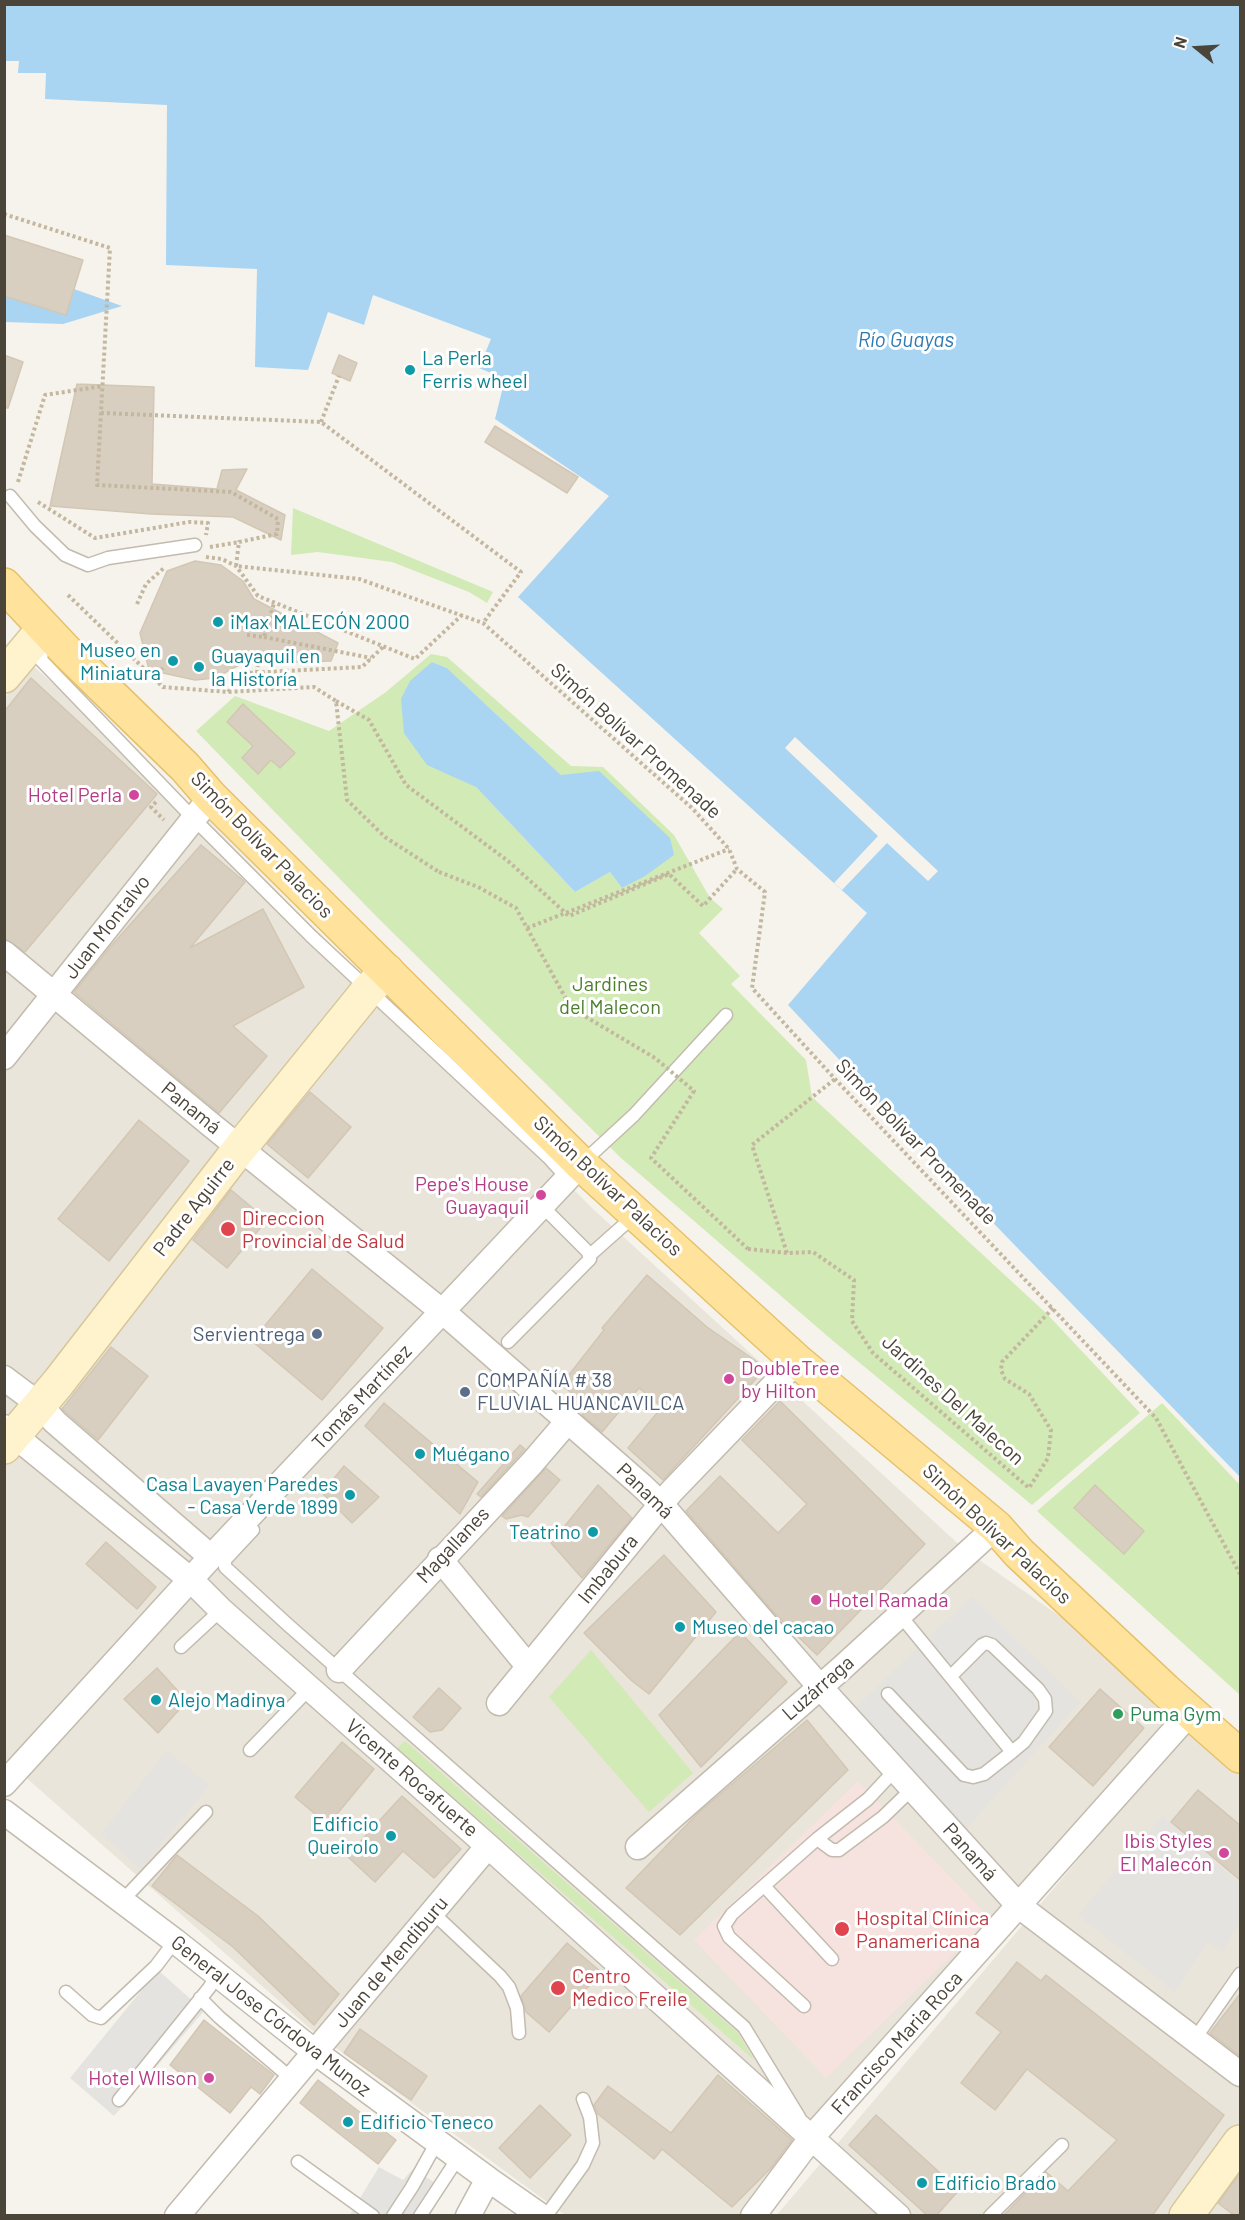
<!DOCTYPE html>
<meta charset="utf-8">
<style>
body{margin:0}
#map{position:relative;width:1245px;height:2220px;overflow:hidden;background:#f6f3ec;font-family:Barlow,sans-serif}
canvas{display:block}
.frame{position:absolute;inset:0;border:6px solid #4b4439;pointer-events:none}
.north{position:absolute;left:1167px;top:18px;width:60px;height:60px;-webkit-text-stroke:4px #fff;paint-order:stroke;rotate:288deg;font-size:16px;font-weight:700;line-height:24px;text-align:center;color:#4b4439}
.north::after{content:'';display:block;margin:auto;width:21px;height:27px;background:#4b4439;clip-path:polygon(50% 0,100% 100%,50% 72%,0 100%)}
</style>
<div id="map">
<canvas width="1245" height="2220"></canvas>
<div class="frame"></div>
<div class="north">N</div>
</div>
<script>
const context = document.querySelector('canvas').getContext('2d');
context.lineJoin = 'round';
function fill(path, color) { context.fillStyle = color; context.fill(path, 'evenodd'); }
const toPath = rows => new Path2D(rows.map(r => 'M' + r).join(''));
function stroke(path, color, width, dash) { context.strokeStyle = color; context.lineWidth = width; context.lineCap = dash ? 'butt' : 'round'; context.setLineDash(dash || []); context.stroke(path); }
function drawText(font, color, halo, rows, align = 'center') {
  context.font = font + ' Barlow,sans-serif'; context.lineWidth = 6; context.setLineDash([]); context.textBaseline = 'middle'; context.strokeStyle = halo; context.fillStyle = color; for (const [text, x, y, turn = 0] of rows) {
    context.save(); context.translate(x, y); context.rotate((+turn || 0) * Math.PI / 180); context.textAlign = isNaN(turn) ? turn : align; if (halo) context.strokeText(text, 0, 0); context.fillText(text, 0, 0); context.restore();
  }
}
const residential = toPath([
 [31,664,208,821,592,1208,965,1550,1071,1624,1122,1671,1171,1721,748,2215,565,2215,313,2031,5,1759,4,699],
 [1187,1731,1240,1771,1240,2215,776,2216]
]);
const medical = toPath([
 [858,1781,990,1918,826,2078,694,1940]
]);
const green = toPath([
 [293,508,493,592,487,603,469,592,392,562,318,552,291,555],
 [431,654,447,657,571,766,603,767,674,835,710,898,723,909,699,933,740,976,731,984,806,1060,812,1097,1047,1314,1140,1413,1032,1505,832,1340,621,1158,375,915,196,731,235,696,329,731,386,692],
 [432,662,447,668,561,775,622,888,610,872,575,892,476,787],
 [253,746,294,753,280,768,271,760,258,773,242,759],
 [1162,1403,1240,1485,1240,1695,1037,1511],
 [1095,1486,1144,1531,1124,1553,1074,1509],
 [591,1650,693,1773,649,1812,549,1697],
 [405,1741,738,2033,754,2060,397,1748]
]);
const parking = toPath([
 [972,1596,1080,1702,962,1833,852,1711],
 [167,1750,209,1785,141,1869,101,1834],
 [1162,1816,1240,1884,1240,1921,1223,1951,1208,1942,1175,1992,1078,1915],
 [158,1970,204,2011,114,2116,70,2078],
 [379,2167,403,2180,413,2169,445,2189,430,2215,349,2216]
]);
const water = toPath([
 [5,4,1240,5,1240,1477,968,1197,788,1005,867,913,518,597,609,496,495,419,505,379,479,368,491,339,373,295,364,325,328,312,308,370,255,367,257,269,166,265,167,105,45,99,46,73,18,73,19,61,5,61],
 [74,289,122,306,63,324,5,322,5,296,65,315],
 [432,662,447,668,561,775,599,771,670,838,674,855,645,876,622,888,610,872,575,892,476,787,427,765,404,733,401,699,410,681]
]);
const pier = toPath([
 [795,737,938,871,928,881,887,843,842,890,834,883,878,836,785,748]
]);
const building = toPath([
 [4,235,83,260,66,315,4,296,4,235],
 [4,355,23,362,8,408,4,408,4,355],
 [339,355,357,363,350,381,332,373,339,355],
 [77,384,154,387,152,484,217,489,222,470,247,469,236,490,285,515,281,540,233,517,151,514,50,506,77,384],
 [495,426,578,477,567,493,485,442,495,426],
 [195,561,221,565,243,581,254,599,338,643,331,661,241,664,215,678,195,680,149,670,140,633,167,571,195,561],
 [31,678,157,794,25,952,4,938,4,712,31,678],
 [243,704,295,753,280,768,271,760,258,774,242,758,253,746,227,722,243,704],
 [201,845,245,882,190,948,263,909,304,987,233,1026,267,1056,219,1113,74,992,111,946,201,845],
 [310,1092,351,1127,308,1178,267,1144,310,1092],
 [139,1120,189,1161,109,1261,58,1219,139,1120],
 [231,1190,267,1220,227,1268,193,1240,231,1190],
 [312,1269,383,1328,322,1400,252,1341,312,1269],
 [647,1275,707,1327,766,1368,663,1480,628,1448,662,1407,639,1388,602,1432,582,1415,589,1406,561,1385,604,1330,602,1328,647,1275],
 [111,1347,148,1376,98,1440,62,1409,111,1347],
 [780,1401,925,1544,817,1655,776,1615,686,1511,720,1476,778,1533,807,1504,742,1440,780,1401],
 [384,1403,478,1482,460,1514,365,1426,384,1403],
 [520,1445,525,1449,481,1497,477,1494,520,1445],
 [344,1466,379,1497,352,1523,322,1493,344,1466],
 [546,1468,560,1480,528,1517,522,1515,506,1519,502,1516,546,1468],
 [598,1485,632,1518,582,1578,551,1543,598,1485],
 [1095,1485,1144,1531,1124,1554,1074,1508,1095,1485],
 [106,1542,156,1587,137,1609,86,1564,106,1542],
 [664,1555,716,1612,649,1694,632,1681,584,1633,664,1555],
 [740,1632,787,1682,701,1767,659,1715,740,1632],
 [157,1668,187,1701,158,1733,124,1699,157,1668],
 [439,1688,461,1708,442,1730,430,1732,413,1717,439,1688],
 [1100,1689,1144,1728,1093,1786,1049,1747,1100,1689],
 [807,1720,848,1770,680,1935,626,1888,697,1814,807,1720],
 [342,1742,374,1769,328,1825,295,1797,342,1742],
 [1198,1790,1240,1825,1240,1880,1171,1822,1198,1790],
 [402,1796,461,1849,434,1878,403,1851,375,1882,347,1856,402,1796],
 [177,1855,258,1916,339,1994,314,2025,233,1947,152,1886,177,1855],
 [567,1943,601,1972,549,2032,526,2012,521,1996,567,1943],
 [1017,1962,1041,1981,1046,1975,1224,2115,1152,2216,1003,2216,1046,2172,1068,2191,1117,2140,1027,2069,995,2110,961,2083,1001,2032,976,2013,1017,1962],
 [1240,1994,1240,2056,1210,2033,1240,1994],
 [204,2020,274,2075,260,2094,251,2087,230,2113,170,2065,204,2020],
 [360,2029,427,2076,411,2100,344,2053,360,2029],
 [718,2075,792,2140,771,2168,732,2207,662,2149,654,2159,598,2114,594,2105,608,2086,671,2133,718,2075],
 [318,2080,396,2140,378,2164,300,2103,318,2080],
 [540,2105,571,2135,530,2178,499,2148,540,2105],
 [876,2115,959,2190,936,2216,928,2216,849,2145,876,2115],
 [1240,2173,1240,2216,1235,2216,1218,2203,1240,2173]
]);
const path = toPath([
 [4,214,110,248,97,485,231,492,278,519,277,534,239,542,236,566,359,579,483,623,692,808,729,849,737,869,765,892,752,988,835,1079,1156,1418,1240,1574],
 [101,413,321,422,521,572,483,623],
 [321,422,339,376],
 [18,482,45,395,103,386],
 [38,502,95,538,189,522,208,523,206,535],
 [210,547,239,542],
 [206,557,222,559,236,566,258,596,415,659,462,615],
 [68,595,163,687,228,692,314,687,336,701,347,800,385,837,439,872],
 [137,604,146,584,165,567],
 [247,635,264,637,274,603],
 [264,637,371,658],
 [257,673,258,663],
 [154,678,163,668],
 [228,692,246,673,362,667,384,646],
 [336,701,369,720,406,785,508,861,569,916,669,874,703,906,737,869],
 [156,802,151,807,164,820],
 [748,1249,787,1253,813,1252,854,1280,852,1321,873,1353,1029,1488,1048,1458,1051,1430,1029,1394,1005,1379,1001,1370,1002,1362,1053,1308],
 [787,1253,752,1145,835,1079]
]);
const lane = toPath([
 [10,496,35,526,65,555,88,565,108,558,195,545],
 [43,642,41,660,193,818,311,936,548,1157,569,1180],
 [582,1163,634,1115,726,1015],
 [590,1255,634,1216],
 [508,1342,590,1259,588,1252,549,1213],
 [253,1530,225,1560,225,1567,287,1624,744,2027,799,2117],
 [900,1615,1012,1752,1024,1742,1046,1711,1045,1699,1038,1689,992,1645,986,1643,982,1645,951,1676],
 [181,1647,221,1610],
 [888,1694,964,1775,973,1777,984,1774,1012,1752],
 [250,1750,310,1688],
 [817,1839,832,1850,839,1850,883,1817,912,1789],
 [765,1887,832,1959],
 [122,1901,206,1812],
 [432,1912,500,1976,509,1987,517,2008,519,2033],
 [66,1992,92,2015,101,2018,156,1966,175,1941],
 [200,1998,219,2017,292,2079],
 [804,2006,729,1937,724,1926,732,1914,817,1839,868,1799,895,1770],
 [1194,2040,1240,1974],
 [119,2100,209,1988,217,1975],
 [298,2162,373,2216],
 [393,2216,412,2187,437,2142],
 [420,2216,458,2158],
 [546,2216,583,2165,593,2143,590,2117,583,2099],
 [990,2216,1062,2145]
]);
const street = toPath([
 [4,953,210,1124,449,1317,641,1485,661,1504,820,1687,1019,1906,1240,2074],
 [4,1057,211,797],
 [4,1378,40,1405,55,1422,211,1557],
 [4,1427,191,1580,221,1610,488,1846,898,2216],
 [440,1559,528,1666],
 [339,1670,532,1463,568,1421],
 [499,1703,671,1492,797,1361],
 [4,1784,211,1557,581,1164],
 [4,1812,175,1941,315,2052,488,2179,541,2216],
 [638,1847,843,1667,996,1527],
 [177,2216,488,1846],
 [468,2216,488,2179],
 [753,2216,812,2137,1190,1713]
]);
const secondary = toPath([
 [4,676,44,628],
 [4,1447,58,1383,240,1148,369,989,387,971],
 [1186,2216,1240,2142]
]);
const primary = toPath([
 [4,585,67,652,185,767,211,797,581,1164,797,1361,996,1527,1019,1553,1165,1690,1240,1756]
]);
const pathBridge = toPath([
 [439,872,478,887,516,908,571,1008,655,1058,694,1091,651,1158,748,1249],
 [527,928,729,849]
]);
const markers = [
 [410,370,6,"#0f9aa8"],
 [218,622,6,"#0f9aa8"],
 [173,661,6,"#0f9aa8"],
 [199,667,6,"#0f9aa8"],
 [134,795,6,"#d1479c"],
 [541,1195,6,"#d1479c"],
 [228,1229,8,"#e0444e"],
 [317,1334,6,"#5c6f8a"],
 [729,1379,6,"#d1479c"],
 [465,1392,6,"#5c6f8a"],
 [420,1454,6,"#0f9aa8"],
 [350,1495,6,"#0f9aa8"],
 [593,1532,6,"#0f9aa8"],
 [816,1600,6,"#d1479c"],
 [680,1627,6,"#0f9aa8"],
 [156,1700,6,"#0f9aa8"],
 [1118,1714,6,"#2e9e5b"],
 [391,1836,6,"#0f9aa8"],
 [1224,1853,6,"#d1479c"],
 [842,1929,8,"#e0444e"],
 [558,1988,8,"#e0444e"],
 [209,2078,6,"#d1479c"],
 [348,2122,6,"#0f9aa8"],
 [922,2183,6,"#0f9aa8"]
];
const cultureNames = [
 ["La Perla",422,358],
 ["Ferris wheel",422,381],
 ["iMax MALECÓN 2000",230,622],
 ["Museo en",161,650,"right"],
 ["Miniatura",161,673,"right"],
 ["Guayaquil en",211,656],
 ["la Historía",211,679],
 ["Muégano",432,1454],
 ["Casa Lavayen Paredes",338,1484,"right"],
 ["- Casa Verde 1899",338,1507,"right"],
 ["Teatrino",581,1532,"right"],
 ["Museo del cacao",692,1627],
 ["Alejo Madinya",168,1700],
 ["Edificio",379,1824,"right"],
 ["Queirolo",379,1847,"right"],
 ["Edificio Teneco",360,2122],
 ["Edificio Brado",934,2183]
];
const streetNames = [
 ["Simón Bolívar Promenade",636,741,42],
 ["Simón Bolívar Palacios",262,845,46],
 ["Juan Montalvo",107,927,-52],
 ["Panamá",191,1108,39],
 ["Simón Bolívar Promenade",916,1142,46],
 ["Simón Bolívar Palacios",608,1186,43],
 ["Padre Aguirre",194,1207,-52],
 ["Tomás Martínez",362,1397,-47],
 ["Jardines Del Malecon",953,1400,42],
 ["Panamá",645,1491,44],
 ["Simón Bolívar Palacios",997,1534,43],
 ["Magallanes",453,1545,-47],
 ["Imbabura",608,1569,-51],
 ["Luzárraga",818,1688,-41],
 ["Vicente Rocafuerte",412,1778,41],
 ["Panamá",970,1852,48],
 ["Juan de Mendiburu",391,1962,-50],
 ["General Jose Córdova Munoz",271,2016,38],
 ["Francisco Maria Roca",897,2043,-48]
];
const hotelNames = [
 ["Hotel Perla",122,795],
 ["Pepe's House",529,1184],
 ["Guayaquil",529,1207],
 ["DoubleTree",741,1368,"left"],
 ["by Hilton",741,1391,"left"],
 ["Hotel Ramada",828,1600,"left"],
 ["Ibis Styles",1212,1841],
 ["El Malecón",1212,1864],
 ["Hotel WIlson",197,2078]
];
const parkNames = [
 ["Jardines",610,984],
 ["del Malecon",610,1007]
];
const healthNames = [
 ["Direccion",242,1218],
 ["Provincial de Salud",242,1241],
 ["Hospital Clínica",856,1918],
 ["Panamericana",856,1941],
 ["Centro",572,1976],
 ["Medico Freile",572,1999]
];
const serviceNames = [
 ["Servientrega",305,1334],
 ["COMPAÑÍA # 38",477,1380,"left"],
 ["FLUVIAL HUANCAVILCA",477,1403,"left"]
];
const leisureNames = [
 ["Puma Gym",1130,1714]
];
const waterNames = [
 ["Río Guayas",906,340]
];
fill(residential, '#eae5da');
fill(medical, '#f6e3e0');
fill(green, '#d2eab5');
fill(parking, '#e5e3e0');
fill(water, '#a9d4f2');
fill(pier, '#f6f3ec');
fill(building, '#d8cfc1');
stroke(building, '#d3c7b4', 1.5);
stroke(lane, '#c2bbae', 15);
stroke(street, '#c2bbae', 27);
stroke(secondary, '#d6c79b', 36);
stroke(primary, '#e6c16a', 36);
stroke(path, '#c4b79f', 4, [3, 3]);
stroke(lane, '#fff', 12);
stroke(street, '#fff', 24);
stroke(secondary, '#fff3cd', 33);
stroke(primary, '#ffe39c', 33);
stroke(pathBridge, '#c4b79f', 4, [3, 3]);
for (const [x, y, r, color] of markers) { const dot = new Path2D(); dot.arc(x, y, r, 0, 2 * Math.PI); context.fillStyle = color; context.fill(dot); stroke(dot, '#fff', 2); }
drawText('20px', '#0d838f', '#fff', cultureNames, 'left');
drawText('20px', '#4b4439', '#fff', streetNames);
drawText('20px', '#b23c85', '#fff', hotelNames, 'right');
drawText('20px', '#4a7f2a', '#fff', parkNames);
drawText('20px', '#be3a42', '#fff', healthNames, 'left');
drawText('20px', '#4e5e75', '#fff', serviceNames, 'right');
drawText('20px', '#27864d', '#fff', leisureNames, 'left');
drawText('italic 21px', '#2e7ab2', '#fff', waterNames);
</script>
